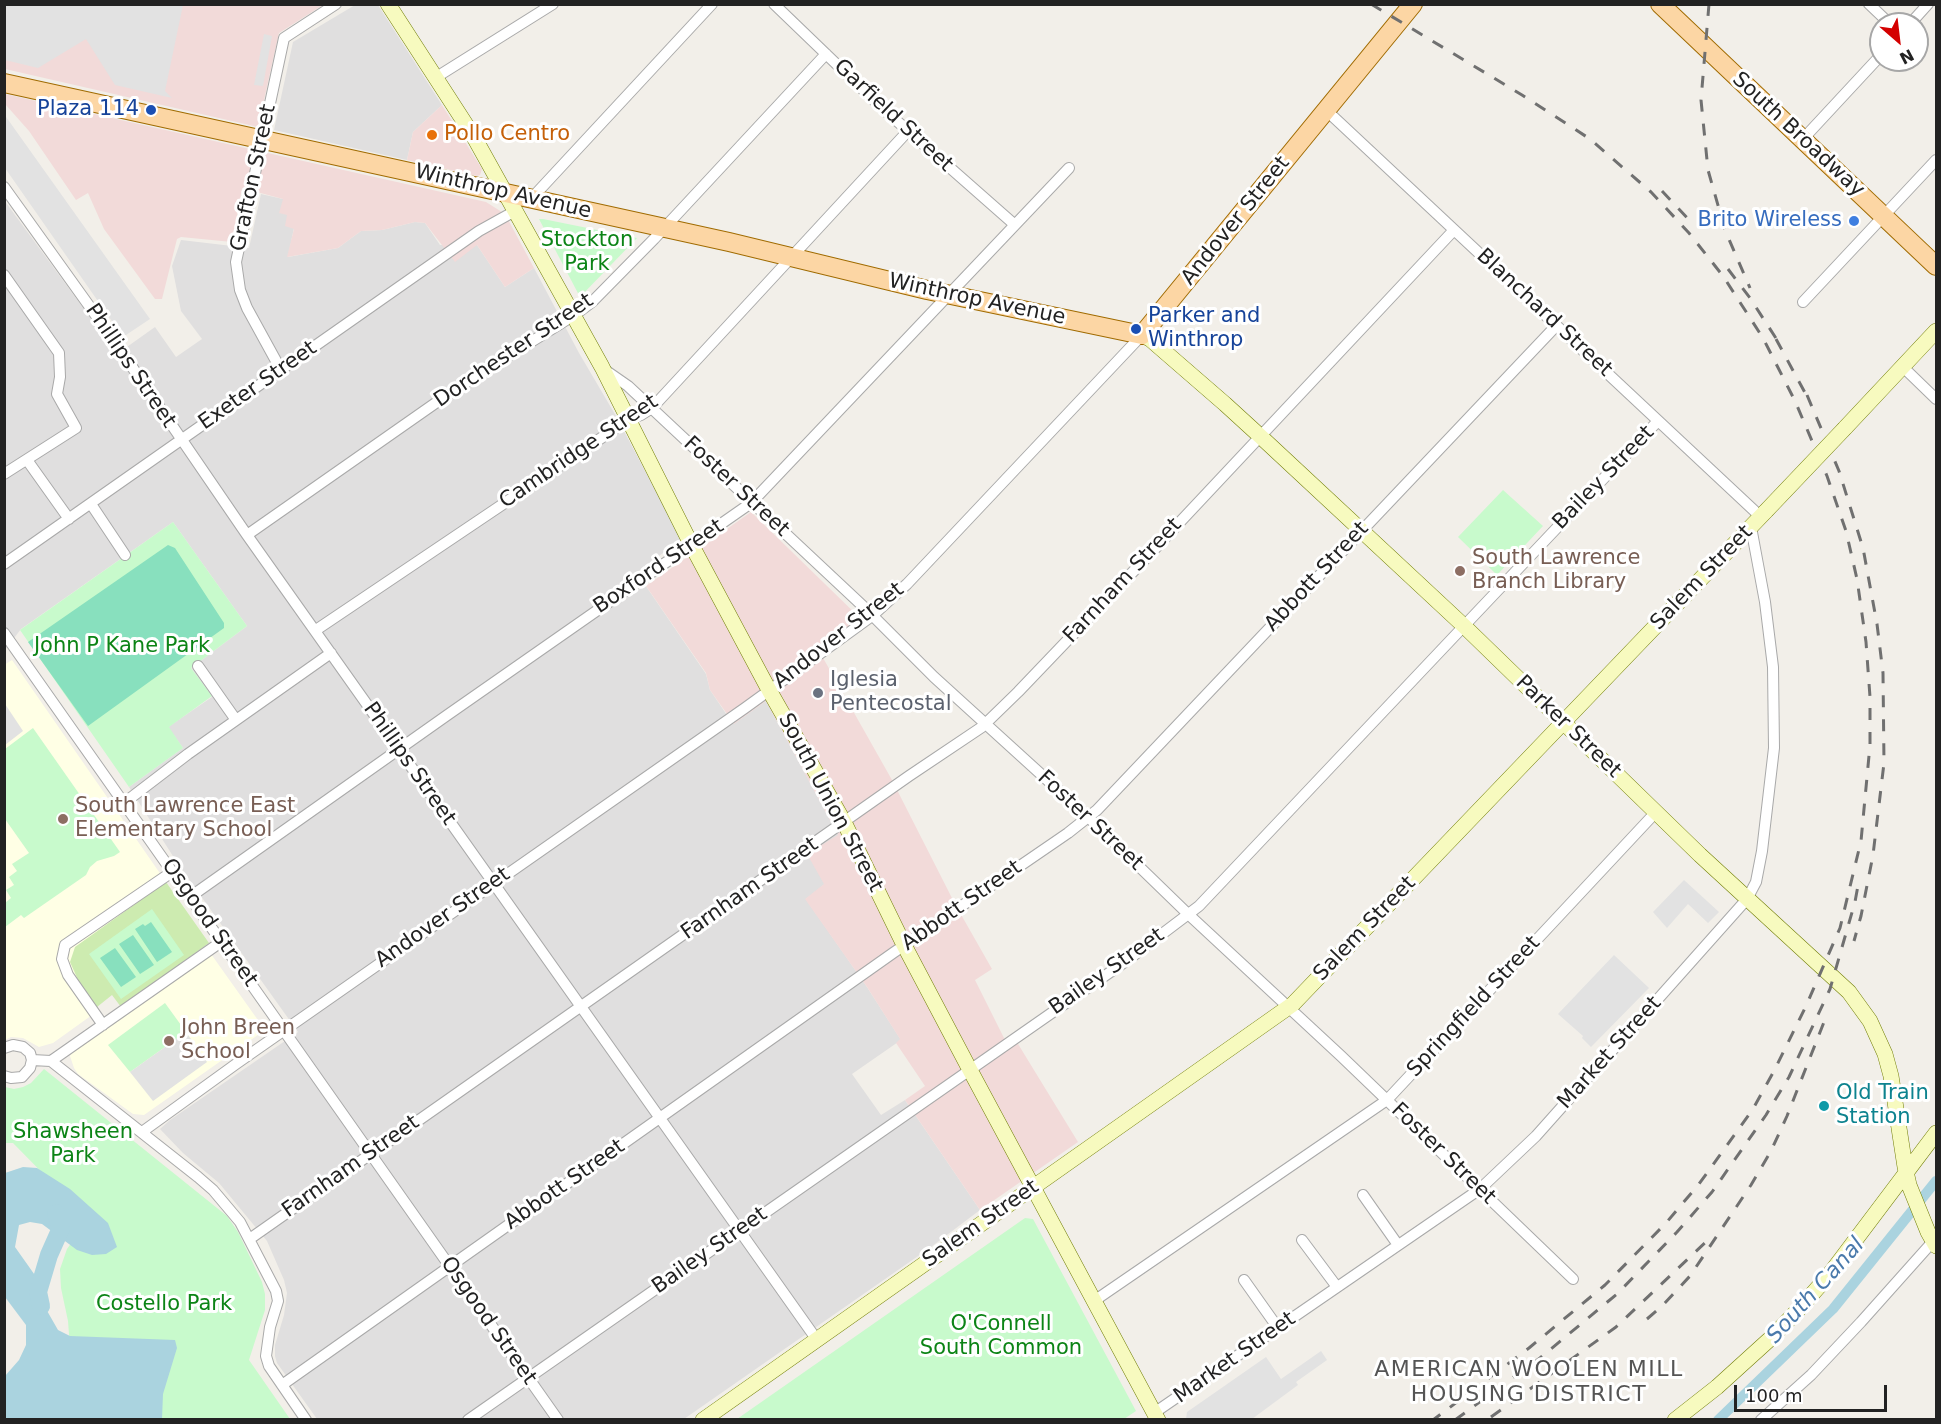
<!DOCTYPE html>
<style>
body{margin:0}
#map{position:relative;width:1941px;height:1424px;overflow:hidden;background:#f2efe9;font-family:"DejaVu Sans",sans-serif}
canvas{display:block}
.frame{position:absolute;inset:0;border:6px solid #222;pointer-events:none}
.north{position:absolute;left:1869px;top:12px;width:60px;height:60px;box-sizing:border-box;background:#fff;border:2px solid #a7a7a7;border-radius:50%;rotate:152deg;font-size:16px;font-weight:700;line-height:24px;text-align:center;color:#222}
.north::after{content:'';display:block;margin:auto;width:21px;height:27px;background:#d40000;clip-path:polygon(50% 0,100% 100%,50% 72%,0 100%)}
.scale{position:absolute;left:1734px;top:1385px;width:153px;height:27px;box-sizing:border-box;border:3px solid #222;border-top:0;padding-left:8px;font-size:18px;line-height:21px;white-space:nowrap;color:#222;-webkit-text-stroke:4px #fff;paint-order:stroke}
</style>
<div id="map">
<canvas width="1941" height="1424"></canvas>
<div class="frame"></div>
<div class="north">N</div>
<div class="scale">100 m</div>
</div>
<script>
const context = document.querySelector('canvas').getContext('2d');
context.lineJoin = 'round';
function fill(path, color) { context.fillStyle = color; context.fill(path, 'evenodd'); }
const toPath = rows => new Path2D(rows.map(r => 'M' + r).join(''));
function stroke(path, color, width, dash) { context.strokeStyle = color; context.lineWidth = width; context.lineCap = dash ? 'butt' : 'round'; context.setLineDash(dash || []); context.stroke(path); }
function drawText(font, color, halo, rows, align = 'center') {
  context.font = font + ' "DejaVu Sans",sans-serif'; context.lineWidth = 6; context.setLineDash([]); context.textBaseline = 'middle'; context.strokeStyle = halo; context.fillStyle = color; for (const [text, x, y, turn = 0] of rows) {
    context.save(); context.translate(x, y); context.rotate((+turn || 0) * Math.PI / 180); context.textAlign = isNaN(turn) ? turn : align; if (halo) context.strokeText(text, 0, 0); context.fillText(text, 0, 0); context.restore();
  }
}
const residential = toPath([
 [355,5,378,5,442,105,413,132,407,160,274,130,293,42],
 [261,194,283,199,287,215,294,228,288,257,338,248,361,231,382,230,415,222,425,223,440,245,477,245,505,287,534,268,579,353,616,416,681,539,637,573,706,674,710,690,733,724,766,701,839,836,825,884,806,899,867,987,901,1040,852,1074,881,1115,905,1100,980,1210,931,1247,684,1419,317,1419,277,1363,275,1356,275,1345,284,1315,287,1293,284,1280,267,1241,219,1183,183,1153,160,1129,170,1120,298,1032,178,864,129,787,183,748,168,727,212,697,191,668,247,626,173,522,21,629,5,650,4,200,117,354,155,327,176,357,202,339,181,311,172,266,181,240,249,248]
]);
const commercial = toPath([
 [5,5,323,5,279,33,258,127,5,69],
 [5,94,486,202,505,214,534,268,505,287,477,245,455,262,425,223,415,222,382,230,361,231,338,248,287,257,294,229,285,226,287,215,279,213,283,199,242,188,232,242,181,237,177,239,162,299,155,299,104,229,88,193,76,200,29,131,5,104],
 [442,105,482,169,480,175,477,176,407,160,413,132],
 [751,512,862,620,818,649,892,780,955,904,992,969,975,980,1007,1044,1015,1039,1078,1142,980,1210,905,1100,925,1086,896,1043,900,1039,867,987,805,899,824,884,807,854,838,835,766,701,734,724,710,690,706,673,646,586]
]);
const education = toPath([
 [12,660,166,882,79,982,99,1010,53,1043,39,1047,23,1038,11,1037,5,1040,4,665],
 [211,954,265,1030,144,1115,133,1114,78,1074,74,1068,70,1056,73,1051]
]);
const grass = toPath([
 [166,882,209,943,121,1007,112,995,97,1007,79,982,70,962,75,947]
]);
const park = toPath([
 [539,219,543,219,637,238,580,297],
 [1503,490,1543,526,1497,575,1458,537],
 [173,522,247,626,191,668,212,696,169,727,183,748,129,787,20,630],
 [33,728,120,852,114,856,97,861,90,867,86,875,24,918,21,915,5,927,5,903,11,898,6,890,14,885,9,877,17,871,12,864,29,853,5,819,5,749],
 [152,909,184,955,121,999,89,954],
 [165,1003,186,1032,130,1072,108,1045],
 [44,1069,227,1216,238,1232,262,1282,265,1294,265,1310,249,1360,290,1419,5,1420,4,1409,70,1348,68,1321,61,1288,60,1269,67,1249,79,1232,67,1198,13,1143,5,1143,5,1087,14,1089,23,1087,31,1083],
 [1025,1218,1033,1219,1136,1411,1124,1419,737,1419]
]);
const pitch = toPath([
 [168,545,175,548,224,623,224,628,88,726,28,642],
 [151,922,172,952,157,962,135,929,143,924,145,926],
 [133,935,154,965,140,974,119,944],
 [115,948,136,977,121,987,100,958]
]);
const parking = toPath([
 [5,4,183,5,165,91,172,98,115,85,86,39,38,68,5,60],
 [264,34,272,36,263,86,254,85],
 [4,114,150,319,123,337,5,168],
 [5,704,23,731,5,745,4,745],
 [1684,880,1719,912,1708,923,1688,904,1667,928,1653,912],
 [1614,955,1649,988,1591,1047,1582,1038,1583,1036,1558,1014],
 [186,1032,207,1062,153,1101,130,1072],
 [1321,1351,1327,1360,1296,1382,1298,1385,1252,1419,1186,1419,1187,1412,1266,1357,1281,1379]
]);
const water = toPath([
 [23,1167,37,1168,70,1189,108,1223,117,1247,106,1254,92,1255,77,1250,42,1224,30,1222,19,1225,15,1247,44,1288,46,1309,58,1330,70,1336,175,1340,177,1348,163,1394,162,1419,5,1419,5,1376,19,1360,26,1345,26,1325,5,1297,5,1173]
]);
const canal = toPath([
 [1718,1420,1833,1309,1936,1181]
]);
const river = toPath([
 [41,1306,38,1292,49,1255,61,1228,56,1213]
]);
const minor = toPath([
 [774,4,881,107,1015,225],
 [1869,4,1890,24],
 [1910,24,1928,4],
 [435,78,553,4],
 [1326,110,1761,517],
 [1803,139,1881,55],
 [4,187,115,342,247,535,817,1340],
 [531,199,712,4],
 [4,275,59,353,60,377,57,394,76,428,4,474],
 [1803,302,1936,160],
 [1903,367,1936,399],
 [281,370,247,308,240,290,236,262,284,38,336,4],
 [605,370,628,386,866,609,934,677,1088,817,1188,914,1341,1056,1573,1279],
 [27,460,69,519],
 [91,504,125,555],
 [247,535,457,388,576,314,592,302,654,239,826,54],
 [4,564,479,231,515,211],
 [316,630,628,420,641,415,652,408,908,131],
 [4,633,558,1420],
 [198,666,236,720],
 [124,803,188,754,331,653],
 [190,897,446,716,751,503,1069,168],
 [103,1025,68,975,62,959,65,945,172,872],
 [4,1048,13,1045,23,1047,30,1053,32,1060,30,1068,22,1077,11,1078,4,1076],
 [32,1060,51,1061,198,1177,213,1190,240,1222,276,1291,278,1301,270,1327,266,1356,269,1366,306,1420],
 [51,1061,221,942],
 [142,1132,236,1064,745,708,872,616,907,584,1142,335],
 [1363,1195,1398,1245],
 [251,1238,909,776,982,727,1018,692,1149,555,1454,230],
 [1302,1240,1337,1287],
 [1244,1280,1278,1328],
 [1094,1301,1387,1100,1656,812],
 [282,1385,893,953,1068,833,1097,810,1556,326],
 [1154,1413,1480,1189,1536,1136,1747,899,1756,882,1762,851,1774,748,1773,667,1765,602,1751,527],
 [468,1420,1129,959,1199,906,1658,421],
 [1761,1420,1811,1375,1861,1322,1936,1238]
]);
const secondary = toPath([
 [388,4,474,137,602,367,691,544,769,690,844,822,904,945,970,1070,1158,1420],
 [1142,335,1150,339,1225,404,1260,436,1464,626,1700,855,1849,992,1870,1021,1885,1054,1891,1076,1905,1167,1909,1185,1928,1232,1936,1246],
 [1845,428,1936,331],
 [703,1420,1293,1004,1766,511],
 [1675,1420,1717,1387,1771,1338,1799,1309,1829,1275,1936,1133]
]);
const primary = toPath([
 [1660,4,1936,266],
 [4,83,729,242,927,290,1142,335,1413,4]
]);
const rail = toPath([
 [1371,4,1522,95,1590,139,1651,192,1689,233,1723,276,1763,338,1795,401,1827,476,1846,531,1857,579,1866,642,1870,697,1870,745,1861,841,1840,928,1806,1006,1774,1071,1753,1109,1699,1184,1666,1223,1605,1285,1529,1348,1433,1420],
 [1709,4,1701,100,1708,170,1725,230,1750,288],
 [1662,191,1691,222],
 [1728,269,1750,298,1781,346],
 [1776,339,1810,402],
 [1807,395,1839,471,1863,548,1877,624,1883,673,1884,763,1873,855,1861,916,1854,941],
 [1647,1319,1662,1306,1690,1276,1751,1185,1771,1151,1787,1116,1826,1017],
 [1491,1417,1616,1327,1708,1240],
 [1455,1420,1540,1358,1617,1294,1677,1232,1712,1192,1766,1115,1789,1077,1830,989,1855,902,1859,880]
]);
const secondaryBridge = toPath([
 [1766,511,1845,428]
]);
const markers = [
 [151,110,6,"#1a4fb4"],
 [432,135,6,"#e8710a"],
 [1854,221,6,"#3f7fe0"],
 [1136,329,6,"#1a4fb4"],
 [1460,571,6,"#8d6e63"],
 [818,693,6,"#6b7280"],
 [63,819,6,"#8d6e63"],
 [169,1041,6,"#8d6e63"],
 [1824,1106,6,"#0f9aa8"]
];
const transitNames = [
 ["Plaza 114",139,110],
 ["Parker and",1148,317,"left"],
 ["Winthrop",1148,341,"left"]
];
const streetNames = [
 ["Garfield Street",893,116,43],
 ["South Broadway",1798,135,43],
 ["Grafton Street",254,178,-78],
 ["Winthrop Avenue",503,192,13],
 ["Andover Street",1236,221,-51],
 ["Winthrop Avenue",977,300,12],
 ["Blanchard Street",1544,313,43],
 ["Dorchester Street",514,351,-34],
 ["Phillips Street",130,366,56],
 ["Exeter Street",258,386,-35],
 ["Cambridge Street",579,452,-34],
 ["Bailey Street",1604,478,-46],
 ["Foster Street",736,487,43],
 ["Boxford Street",659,567,-34],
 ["Abbott Street",1317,577,-47],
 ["Salem Street",1702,578,-46],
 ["Farnham Street",1123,581,-47],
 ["Andover Street",839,636,-38],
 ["Parker Street",1568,727,44],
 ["Phillips Street",409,764,55],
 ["South Union Street",830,803,62],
 ["Foster Street",1090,821,43],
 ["Farnham Street",750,889,-35],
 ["Abbott Street",962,906,-35],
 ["Andover Street",443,918,-35],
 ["Osgood Street",209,923,55],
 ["Salem Street",1365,929,-46],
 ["Bailey Street",1107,972,-35],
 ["Springfield Street",1474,1007,-47],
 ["Market Street",1610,1053,-48],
 ["Foster Street",1443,1154,44],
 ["Farnham Street",351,1167,-35],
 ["Abbott Street",565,1185,-35],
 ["Salem Street",981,1224,-35],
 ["Bailey Street",710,1251,-35],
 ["Osgood Street",488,1321,55],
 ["Market Street",1235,1358,-35]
];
const foodNames = [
 ["Pollo Centro",444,135]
];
const shopNames = [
 ["Brito Wireless",1842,221]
];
const parkNames = [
 ["Stockton",587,241],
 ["Park",587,265],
 ["John P Kane Park",122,647],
 ["Shawsheen",73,1133],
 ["Park",73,1157],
 ["Costello Park",164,1305],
 ["O'Connell",1001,1325],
 ["South Common",1001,1349]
];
const educationNames = [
 ["South Lawrence",1472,559],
 ["Branch Library",1472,583],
 ["South Lawrence East",75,807],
 ["Elementary School",75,831],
 ["John Breen",181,1029],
 ["School",181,1053]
];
const worshipNames = [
 ["Iglesia",830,681],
 ["Pentecostal",830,705]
];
const cultureNames = [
 ["Old Train",1836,1094],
 ["Station",1836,1118]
];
const waterNames = [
 ["South Canal",1816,1291,-48]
];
const neighbourhoodNames = [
 ["AMERICAN WOOLEN MILL",1529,1370],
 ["HOUSING DISTRICT",1529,1395]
];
fill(residential, '#e0dfdf');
fill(commercial, '#f2dad9');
fill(education, '#ffffe5');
fill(grass, '#cdebb0');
fill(park, '#c8facc');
fill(pitch, '#88e0be');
fill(parking, '#e2e2e2');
fill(water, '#aad3df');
stroke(canal, '#aad3df', 10);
stroke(river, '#aad3df', 18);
stroke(minor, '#a9a9a9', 12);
stroke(secondary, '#707d05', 16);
stroke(primary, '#a06b00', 20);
stroke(minor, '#fff', 10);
stroke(secondary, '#f7fabf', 15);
stroke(primary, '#fcd6a4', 18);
stroke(rail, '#707070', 3, [12, 12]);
stroke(secondaryBridge, '#707d05', 16, []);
stroke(secondaryBridge, '#f7fabf', 15);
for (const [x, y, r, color] of markers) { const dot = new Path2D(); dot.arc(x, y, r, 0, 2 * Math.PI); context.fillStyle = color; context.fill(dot); stroke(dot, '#fff', 2); }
drawText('21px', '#164399', '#fff', transitNames, 'right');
drawText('21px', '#222', '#fff', streetNames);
drawText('21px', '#c56008', '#fff', foodNames, 'left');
drawText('21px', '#366cbe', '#fff', shopNames, 'right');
drawText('21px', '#0c8416', '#fff', parkNames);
drawText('21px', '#785e54', '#fff', educationNames, 'left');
drawText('21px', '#5b616d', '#fff', worshipNames, 'left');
drawText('21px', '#0d838f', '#fff', cultureNames, 'left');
drawText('italic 22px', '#4a7aab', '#fff', waterNames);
context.letterSpacing = '1.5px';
drawText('22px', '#555', '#fff', neighbourhoodNames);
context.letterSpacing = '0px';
</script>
